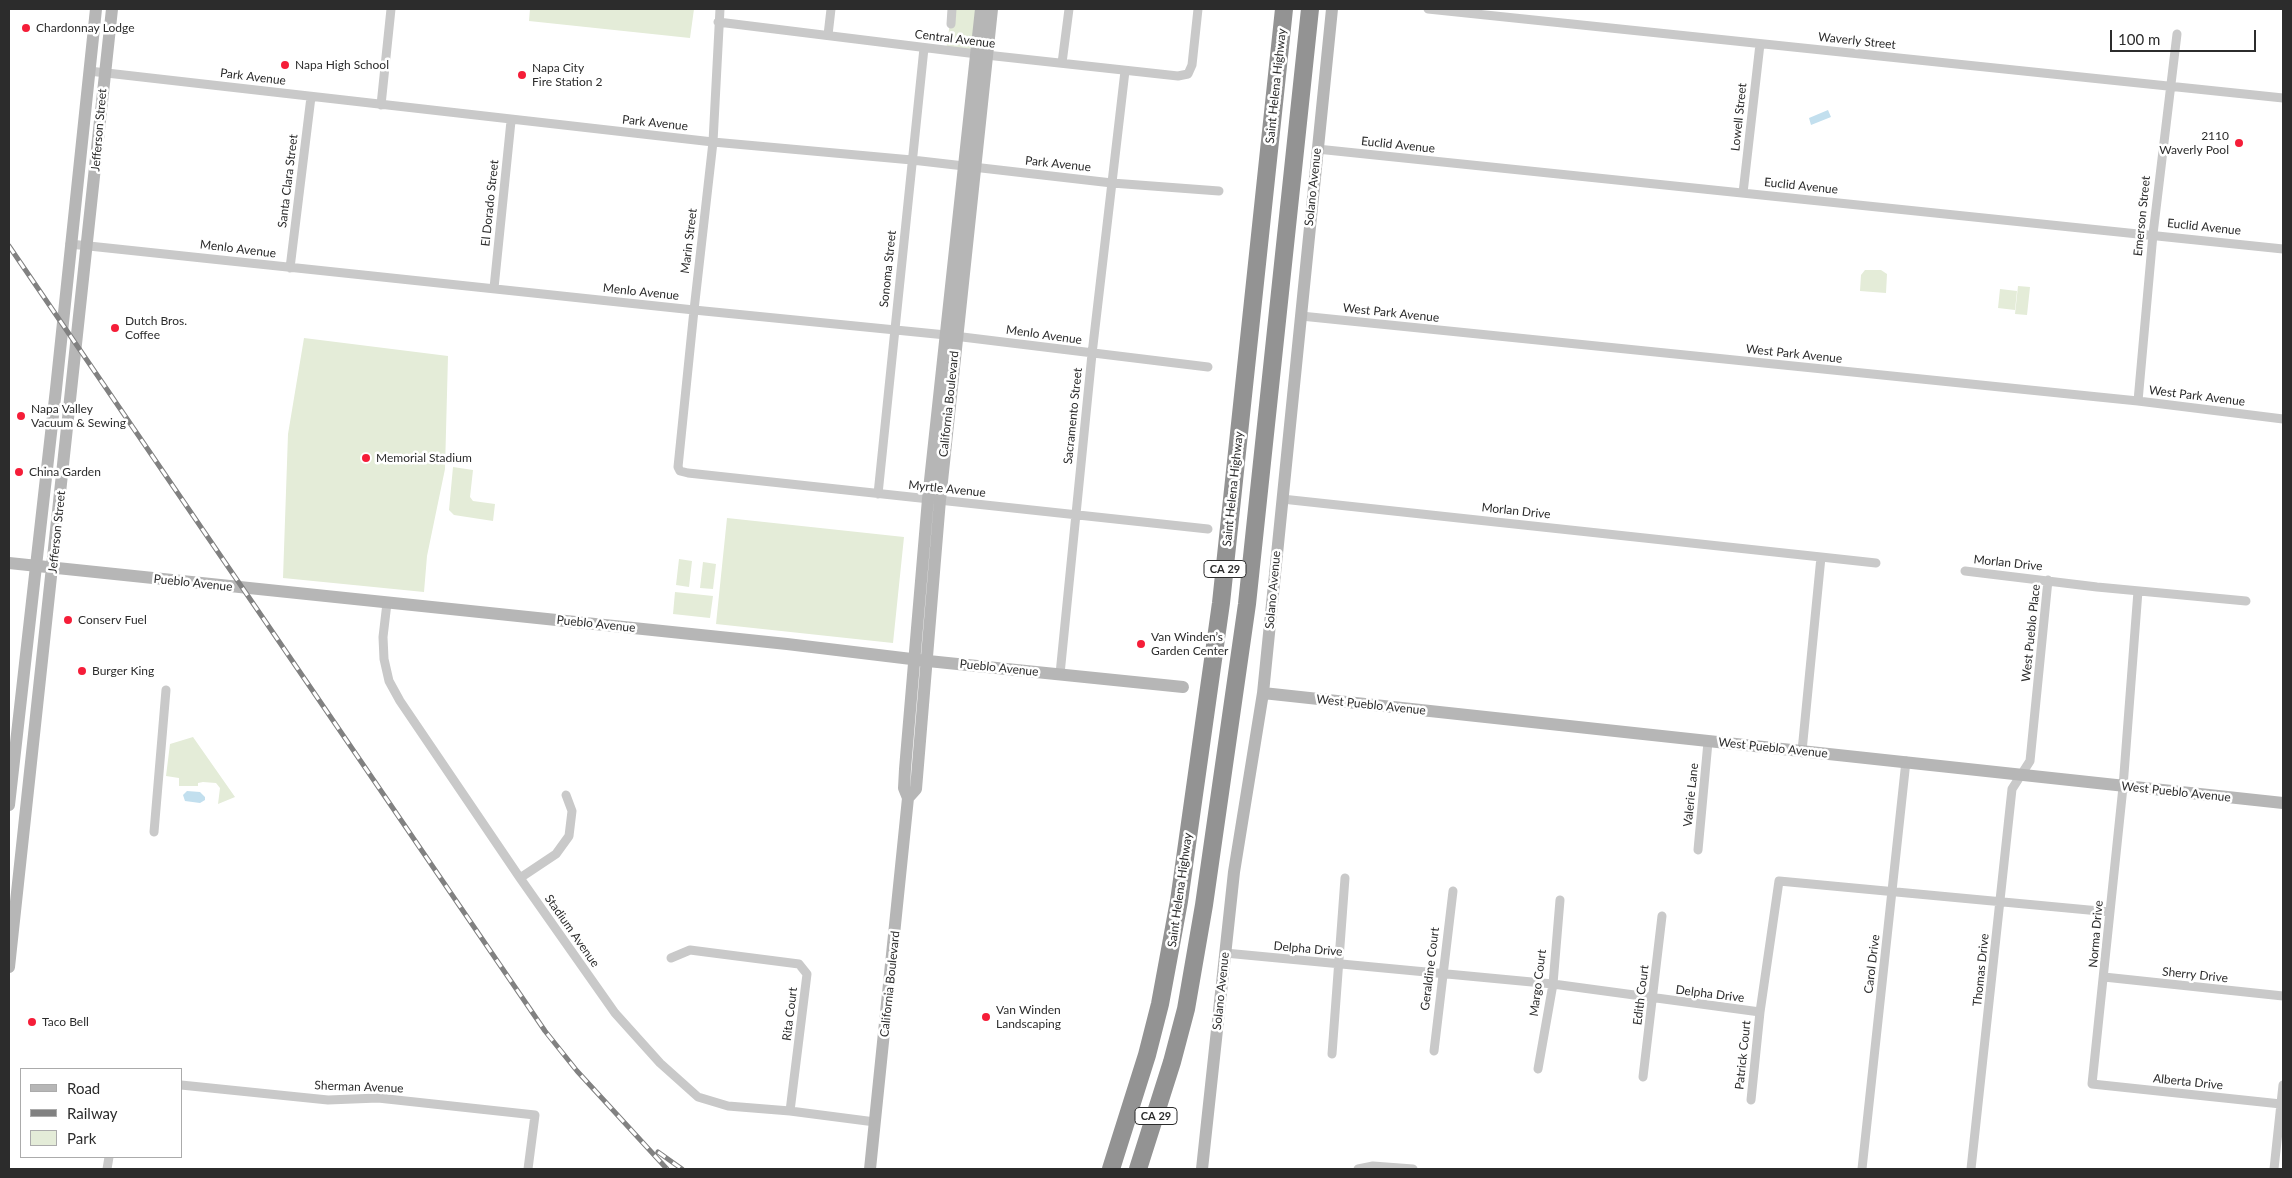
<!DOCTYPE html>
<meta charset="utf-8">
<style>
body{margin:0}
#map{position:relative;width:2292px;height:1178px;overflow:hidden;background:#fff;font-family:Lato,sans-serif}
canvas{display:block}
.frame{position:absolute;inset:0;border:10px solid #2c2c2c;pointer-events:none}
.legend{position:absolute;left:20px;top:1068px;width:162px;height:90px;box-sizing:border-box;background:#fff;border:1px solid #ababab;margin:0;padding:6px 9px;list-style:none;font-size:15px;color:#2c2c2c}
.legend li{display:flex;align-items:center;gap:10px;height:25px}
.legend b{width:25px;border:1px solid #ababab}
.scale{position:absolute;left:2110px;top:30px;width:146px;height:22px;box-sizing:border-box;border:2px solid #2c2c2c;border-top:0;padding-left:6px;font-size:15px;line-height:18px;white-space:nowrap;color:#2c2c2c;-webkit-text-stroke:4px #fff;paint-order:stroke}
</style>
<div id="map">
<canvas width="2292" height="1178"></canvas>
<div class="frame"></div>
<ul class="legend">
<li><b style="height:6px;background:#b6b6b6"></b>Road</li>
<li><b style="height:6px;background:#818181"></b>Railway</li>
<li><b style="height:14px;background:#e4ecd8"></b>Park</li>
</ul>
<div class="scale">100 m</div>
</div>
<script>
const context = document.querySelector('canvas').getContext('2d');
context.lineJoin = 'round';
function fill(path, color) { context.fillStyle = color; context.fill(path, 'evenodd'); }
const toPath = rows => new Path2D(rows.map(r => 'M' + r).join(''));
function stroke(path, color, width, dash) { context.strokeStyle = color; context.lineWidth = width; context.lineCap = dash ? 'butt' : 'round'; context.setLineDash(dash || []); context.stroke(path); }
function drawText(font, color, halo, rows, align = 'center') {
  context.font = font + ' Lato,sans-serif'; context.lineWidth = 5; context.setLineDash([]); context.textBaseline = 'middle'; context.strokeStyle = halo; context.fillStyle = color; for (const [text, x, y, turn = 0] of rows) {
    context.save(); context.translate(x, y); context.rotate((+turn || 0) * Math.PI / 180); context.textAlign = isNaN(turn) ? turn : align; if (halo) context.strokeText(text, 0, 0); context.fillText(text, 0, 0); context.restore();
  }
}
const green = toPath([
 [530,9,694,9,690,38,529,21],
 [952,9,981,9,977,54,946,50],
 [1865,270,1881,270,1887,274,1886,293,1860,291,1861,275],
 [2018,286,2030,287,2027,315,2015,314],
 [2000,289,2017,291,2015,310,1998,308],
 [304,338,448,356,445,469,427,556,424,592,283,578,288,434],
 [453,467,473,470,470,497,473,501,495,504,493,521,454,515,449,510],
 [727,518,904,537,893,643,716,624],
 [679,559,692,561,689,587,676,585],
 [703,562,716,564,713,589,700,588],
 [675,592,713,596,710,618,673,614],
 [193,737,235,797,218,804,220,788,216,783,203,782,198,783,198,786,179,786,179,778,166,776,170,744]
]);
const water = toPath([
 [1828,110,1831,117,1811,125,1809,118],
 [187,791,200,792,205,797,205,800,200,803,185,801,183,795]
]);
const street = toPath([
 [720,9,713,142,694,310,678,467,680,471,688,473,1208,529],
 [1428,9,2283,98],
 [718,22,977,54,1178,76,1188,74,1192,65,1198,9],
 [951,24,952,9],
 [828,35,831,9],
 [1062,63,1069,9],
 [89,71,713,142,912,160,1112,183,1219,191],
 [381,105,391,9],
 [1317,149,2283,249],
 [1743,193,1760,44],
 [70,244,694,310,946,335,1208,367],
 [290,268,311,97],
 [494,288,511,121],
 [1301,316,2138,401,2283,419],
 [2138,401,2153,234,2177,34],
 [878,494,924,48],
 [1282,499,1821,557,1802,751],
 [1821,557,1876,563],
 [1965,571,2097,587,2246,601],
 [2138,591,2123,787,2092,1084,2281,1104],
 [387,603,383,637,384,659,389,681,400,701,520,878,615,1013,660,1063,698,1097,728,1106,790,1111,875,1122],
 [1060,674,1092,354,1125,71],
 [154,832,166,690],
 [1698,850,1708,742],
 [520,878,556,854,569,836,572,811,566,795],
 [1225,953,1553,984,1760,1012],
 [671,958,690,950,799,964,807,974,790,1111],
 [2104,977,2283,996],
 [1434,1051,1453,891],
 [1332,1054,1345,878],
 [1538,1069,1553,984,1560,900],
 [1643,1077,1662,916],
 [181,1085,328,1100,378,1098,535,1115,528,1169],
 [1751,1100,1760,1012,1779,881,2110,912],
 [107,1169,109,1157],
 [1358,1169,1373,1166,1413,1169],
 [1862,1169,1906,761],
 [1971,1169,2012,789,2030,761,2048,580],
 [2274,1169,2283,1085]
]);
const secondary = toPath([
 [9,563,787,644,928,661,1183,687],
 [1263,693,2283,803],
 [908,798,916,789,940,500,992,9],
 [9,805,56,389,96,9],
 [9,967,112,9],
 [870,1169,908,798,904,788,905,769,928,499,981,9],
 [1202,1169,1234,872,1263,693,1332,9]
]);
const highway = toPath([
 [1111,1169,1147,1055,1160,1004,1179,901,1221,603,1284,9],
 [1138,1169,1172,1062,1186,1009,1204,905,1247,604,1310,9]
]);
const rail = toPath([
 [9,246,545,1031,577,1071,667,1169],
 [658,1152,682,1169]
]);
const markers = [
 [26,28,5,"#f51d38"],
 [285,65,5,"#f51d38"],
 [522,75,5,"#f51d38"],
 [2239,143,5,"#f51d38"],
 [115,328,5,"#f51d38"],
 [21,416,5,"#f51d38"],
 [366,458,5,"#f51d38"],
 [19,472,5,"#f51d38"],
 [68,620,5,"#f51d38"],
 [1141,644,5,"#f51d38"],
 [82,671,5,"#f51d38"],
 [986,1017,5,"#f51d38"],
 [32,1022,5,"#f51d38"]
];
const shields = [
 [1225,569,42],
 [1156,1116,42]
];
const shieldNames = [
 ["CA 29",1225,569],
 ["CA 29",1156,1116]
];
const poiNames = [
 ["Chardonnay Lodge",36,28],
 ["Napa High School",295,65],
 ["Napa City",532,68],
 ["Fire Station 2",532,82],
 ["2110",2229,136,"right"],
 ["Waverly Pool",2229,150,"right"],
 ["Dutch Bros.",125,321],
 ["Coffee",125,335],
 ["Napa Valley",31,409],
 ["Vacuum & Sewing",31,423],
 ["Memorial Stadium",376,458],
 ["China Garden",29,472],
 ["Conserv Fuel",78,620],
 ["Van Winden’s",1151,637],
 ["Garden Center",1151,651],
 ["Burger King",92,671],
 ["Van Winden",996,1010],
 ["Landscaping",996,1024],
 ["Taco Bell",42,1022]
];
const streetNames = [
 ["Central Avenue",955,39,7],
 ["Waverly Street",1857,41,6],
 ["Park Avenue",253,77,7],
 ["Saint Helena Highway",1276,86,-84],
 ["Lowell Street",1739,117,-84],
 ["Park Avenue",655,123,6],
 ["Jefferson Street",99,130,-85],
 ["Euclid Avenue",1398,145,6],
 ["Park Avenue",1058,164,6],
 ["Santa Clara Street",288,181,-83],
 ["Euclid Avenue",1801,186,6],
 ["Solano Avenue",1313,187,-84],
 ["El Dorado Street",490,203,-84],
 ["Emerson Street",2142,216,-84],
 ["Euclid Avenue",2204,227,6],
 ["Marin Street",689,241,-83],
 ["Menlo Avenue",238,249,7],
 ["Sonoma Street",888,269,-84],
 ["Menlo Avenue",641,292,6],
 ["West Park Avenue",1391,313,6],
 ["Menlo Avenue",1044,335,8],
 ["West Park Avenue",1794,354,6],
 ["West Park Avenue",2197,396,7],
 ["California Boulevard",949,404,-84],
 ["Sacramento Street",1073,416,-84],
 ["Myrtle Avenue",947,489,6],
 ["Saint Helena Highway",1233,489,-84],
 ["Morlan Drive",1516,511,6],
 ["Jefferson Street",57,532,-84],
 ["Morlan Drive",2008,563,6],
 ["Pueblo Avenue",193,583,6],
 ["Solano Avenue",1273,590,-85],
 ["Pueblo Avenue",596,624,6],
 ["West Pueblo Place",2031,633,-84],
 ["Pueblo Avenue",999,668,6],
 ["West Pueblo Avenue",1371,705,6],
 ["West Pueblo Avenue",1773,748,6],
 ["West Pueblo Avenue",2176,792,6],
 ["Valerie Lane",1691,795,-84],
 ["Saint Helena Highway",1180,890,-82],
 ["Stadium Avenue",572,931,55],
 ["Norma Drive",2096,934,-85],
 ["Delpha Drive",1308,949,5],
 ["Carol Drive",1872,964,-83],
 ["Geraldine Court",1430,969,-83],
 ["Thomas Drive",1981,970,-84],
 ["Sherry Drive",2195,975,6],
 ["Margo Court",1538,983,-83],
 ["California Boulevard",890,984,-84],
 ["Solano Avenue",1221,991,-84],
 ["Delpha Drive",1710,994,7],
 ["Edith Court",1641,995,-83],
 ["Rita Court",790,1014,-83],
 ["Patrick Court",1743,1055,-84],
 ["Alberta Drive",2188,1082,6],
 ["Sherman Avenue",359,1087,2]
];
fill(green, '#e4ecd8');
fill(water, '#c2dfee');
stroke(street, '#c9c9c9', 9);
stroke(secondary, '#b6b6b6', 12);
stroke(highway, '#939393', 18);
stroke(rail, '#818181', 5);
stroke(rail, '#fff', 3, [9]);
for (const [x, y, r, color] of markers) { const dot = new Path2D(); dot.arc(x, y, r, 0, 2 * Math.PI); context.fillStyle = color; context.fill(dot); stroke(dot, '#fff', 2); }
for (const [x, y, w] of shields) { const box = new Path2D(); box.roundRect(x - w / 2, y - 8.5, w, 17, 4); context.fillStyle = '#fff'; context.fill(box); stroke(box, '#2c2c2c', 1); }
drawText('bold 11px', '#2c2c2c', null, shieldNames);
drawText('12px', '#2c2c2c', '#fff', poiNames, 'left');
drawText('12px', '#2c2c2c', '#fff', streetNames);
</script>
